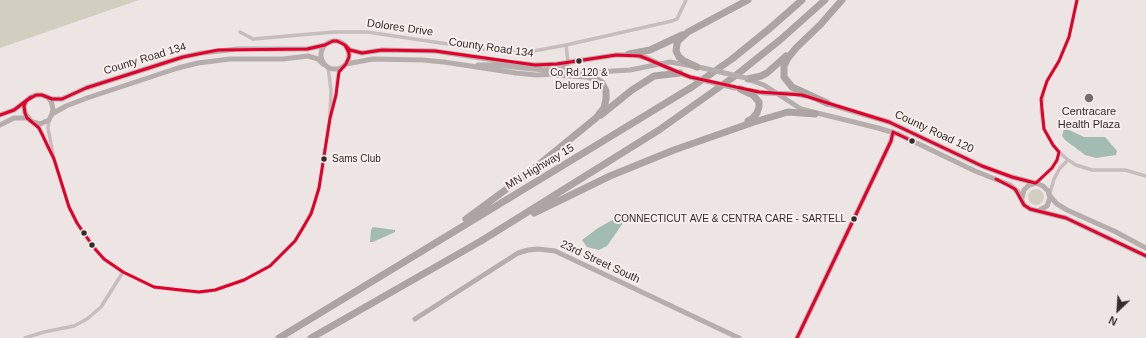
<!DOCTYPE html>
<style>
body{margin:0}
#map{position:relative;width:1146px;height:338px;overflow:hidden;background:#ece5e4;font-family:Arial,sans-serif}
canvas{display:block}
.north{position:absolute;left:1098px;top:290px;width:40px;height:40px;-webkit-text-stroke:3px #f8efec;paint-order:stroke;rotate:205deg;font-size:11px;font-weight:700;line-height:16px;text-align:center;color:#362b2b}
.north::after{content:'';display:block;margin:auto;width:14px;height:18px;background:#362b2b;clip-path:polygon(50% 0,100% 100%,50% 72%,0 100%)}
</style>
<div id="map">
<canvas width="1146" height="338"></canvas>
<div class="north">N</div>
</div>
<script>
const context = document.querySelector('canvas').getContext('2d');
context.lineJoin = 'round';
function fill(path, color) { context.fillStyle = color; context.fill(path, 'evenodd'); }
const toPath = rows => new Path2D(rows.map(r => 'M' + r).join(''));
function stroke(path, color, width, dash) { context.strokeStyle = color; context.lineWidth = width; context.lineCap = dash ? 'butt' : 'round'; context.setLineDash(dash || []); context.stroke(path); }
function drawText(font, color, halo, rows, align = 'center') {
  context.font = font + ' Arial,sans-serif'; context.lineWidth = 4; context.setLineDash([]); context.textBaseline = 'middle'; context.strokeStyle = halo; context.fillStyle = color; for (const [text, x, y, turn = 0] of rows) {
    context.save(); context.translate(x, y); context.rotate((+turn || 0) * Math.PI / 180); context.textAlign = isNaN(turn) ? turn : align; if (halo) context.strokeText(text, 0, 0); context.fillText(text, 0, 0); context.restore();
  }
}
const green = toPath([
 [0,0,139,0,0,48],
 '1028 197a8 8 0 1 1 16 0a8 8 0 1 1-16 0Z'
]);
const water = toPath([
 [1064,129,1067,129,1084,137,1105,137,1117,151,1116,155,1096,158,1085,155,1065,140,1062,136],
 [625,213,627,215,625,220,607,246,599,250,587,247,582,240,598,228],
 [373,227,395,230,395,232,373,242,370,242,371,230]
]);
const street = toPath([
 [1077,0,1069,37,1059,61,1047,81,1044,90,1041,109,1044,129,1053,145,1059,152,1068,160,1076,165,1092,170,1125,170,1146,176],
 [240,32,253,39,334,32,367,32,495,51,522,52,539,50,566,45,672,21,677,19,686,0],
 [566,45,568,62],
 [328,67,331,90,330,115],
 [49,120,48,128,54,159,69,207,77,223,84,235,104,259,123,272,154,287,184,291,199,292,215,290,244,280,270,266,295,241,304,227,314,206,319,188,330,118,336,95,337,81,339,72,344,66],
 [35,123,43,135,46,144,53,156],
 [1036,183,1052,168,1057,160,1059,152],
 [1050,193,1054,179,1060,168,1068,160],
 [25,338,44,332,74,326,87,319,101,307,123,272]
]);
const secondary = toPath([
 '321 55a14 14 0 1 1 28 0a14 14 0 1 1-28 0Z',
 [345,45,350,50,362,53,382,50,435,51,507,62,535,65,557,64,616,55,634,55,647,58,679,73,690,77],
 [346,64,373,59,422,60,444,62,516,73,536,75,555,74],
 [478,65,496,65,543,70,562,69,566,66,568,62],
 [579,73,630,70,670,62,703,68],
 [750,80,764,85,801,109,878,128,898,134,975,171,1010,185,1018,192,1024,205,1030,209,1066,218,1146,256],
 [747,90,765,93,796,94,806,96],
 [47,97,51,101,53,109,52,114,49,120,40,124,31,121,25,113,24,106,26,101,31,97,36,95,42,95,52,99,62,99,86,88,183,57,202,53,237,49,307,49,325,45],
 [825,103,889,122,982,166,1012,177,1035,183],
 [52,114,66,106,87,98,178,68,198,63,230,59,283,59,308,56,318,59,323,64],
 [0,115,14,110,26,101],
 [0,125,14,118,27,118],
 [1050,196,1057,204,1067,210,1114,231,1146,248],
 [1022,198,1024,190,1029,185,1036,183,1043,186,1048,191,1050,198,1047,206,1038,211],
 [415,319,518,253,528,250,538,249,555,251,739,338],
 [797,338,891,141,893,132]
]);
const highway = toPath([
 [629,54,650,50,682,35],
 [697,67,684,61,679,57,676,51,677,44,678,41,688,32,748,0],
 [748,79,761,76,767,73,786,56],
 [740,89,753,95,759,102,759,107,757,113,752,119,748,121],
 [827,103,792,87,784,77,784,66,788,58,796,48,820,25,842,0],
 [601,115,632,90,654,76,680,73],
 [534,213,610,176,674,150,754,122,788,112,815,114],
 [466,219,531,171,596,118,604,108,606,99,606,91,602,83,597,80,588,76,553,74],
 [279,338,692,87,732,59,769,29,802,0],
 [311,338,481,241,659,130,735,76,780,40,825,0]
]);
const secondaryBridge = toPath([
 [703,68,746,78],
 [690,77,735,88]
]);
const bus1 = toPath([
 [333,41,337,41,345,45,349,53,349,57,346,64,339,72,336,95,330,118,319,188,311,214,295,241,270,266,244,280,215,290,199,292,154,287,123,272,104,259,95,249,77,223,69,207,54,159,39,128,27,118,25,113,24,106,26,101,36,95,42,95,52,99,62,99,86,88,183,57,218,50,307,49,325,45,333,41],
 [345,45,350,50,362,53,382,50,435,51,535,65,557,64,616,55,640,56,690,77,759,92,802,95,889,122,982,166,1012,177,1035,183],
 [0,115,14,110,31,97],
 [996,179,1015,189,1024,205,1030,209,1066,218,1146,256],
 [1036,183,1052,168,1057,160,1059,152,1053,145,1044,129,1041,99,1047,81,1059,61,1069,37,1077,0],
 [797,338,891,141,893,132,912,141]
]);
const markers = [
 [579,61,3.5,"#362b2b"],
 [1089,98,5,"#766c6c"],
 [912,141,3.5,"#362b2b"],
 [324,159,3.5,"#362b2b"],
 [854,219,3.5,"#362b2b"],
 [84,233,3.5,"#362b2b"],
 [92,245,3.5,"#362b2b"]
];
const busNames = [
 ["Co Rd 120 &",579,73],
 ["Delores Dr",579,86],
 ["Sams Club",332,159,"left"],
 ["CONNECTICUT AVE & CENTRA CARE - SARTELL",846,219,"right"]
];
const streetNames = [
 ["Dolores Drive",400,28,8],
 ["County Road 134",491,48,8],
 ["County Road 134",145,59,-17],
 ["County Road 120",934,132,25],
 ["MN Highway 15",540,167,-31],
 ["23rd Street South",600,262,25]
];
const poiNames = [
 ["Centracare",1089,112],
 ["Health Plaza",1089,125]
];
fill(green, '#d2cfc0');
fill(water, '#a2bcb3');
stroke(street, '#c6bdbc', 3.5);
stroke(secondary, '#b6aead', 5);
stroke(highway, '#aba4a3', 7);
stroke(secondaryBridge, '#b6aead', 5);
stroke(bus1, '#e4002b', 3);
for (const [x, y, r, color] of markers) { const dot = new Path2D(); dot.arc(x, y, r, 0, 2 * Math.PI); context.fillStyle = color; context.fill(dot); stroke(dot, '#f8efec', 1.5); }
drawText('10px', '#362b2b', '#f8efec', busNames);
drawText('11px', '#362b2b', '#f8efec', streetNames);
drawText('11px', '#362b2b', '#f8efec', poiNames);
</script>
